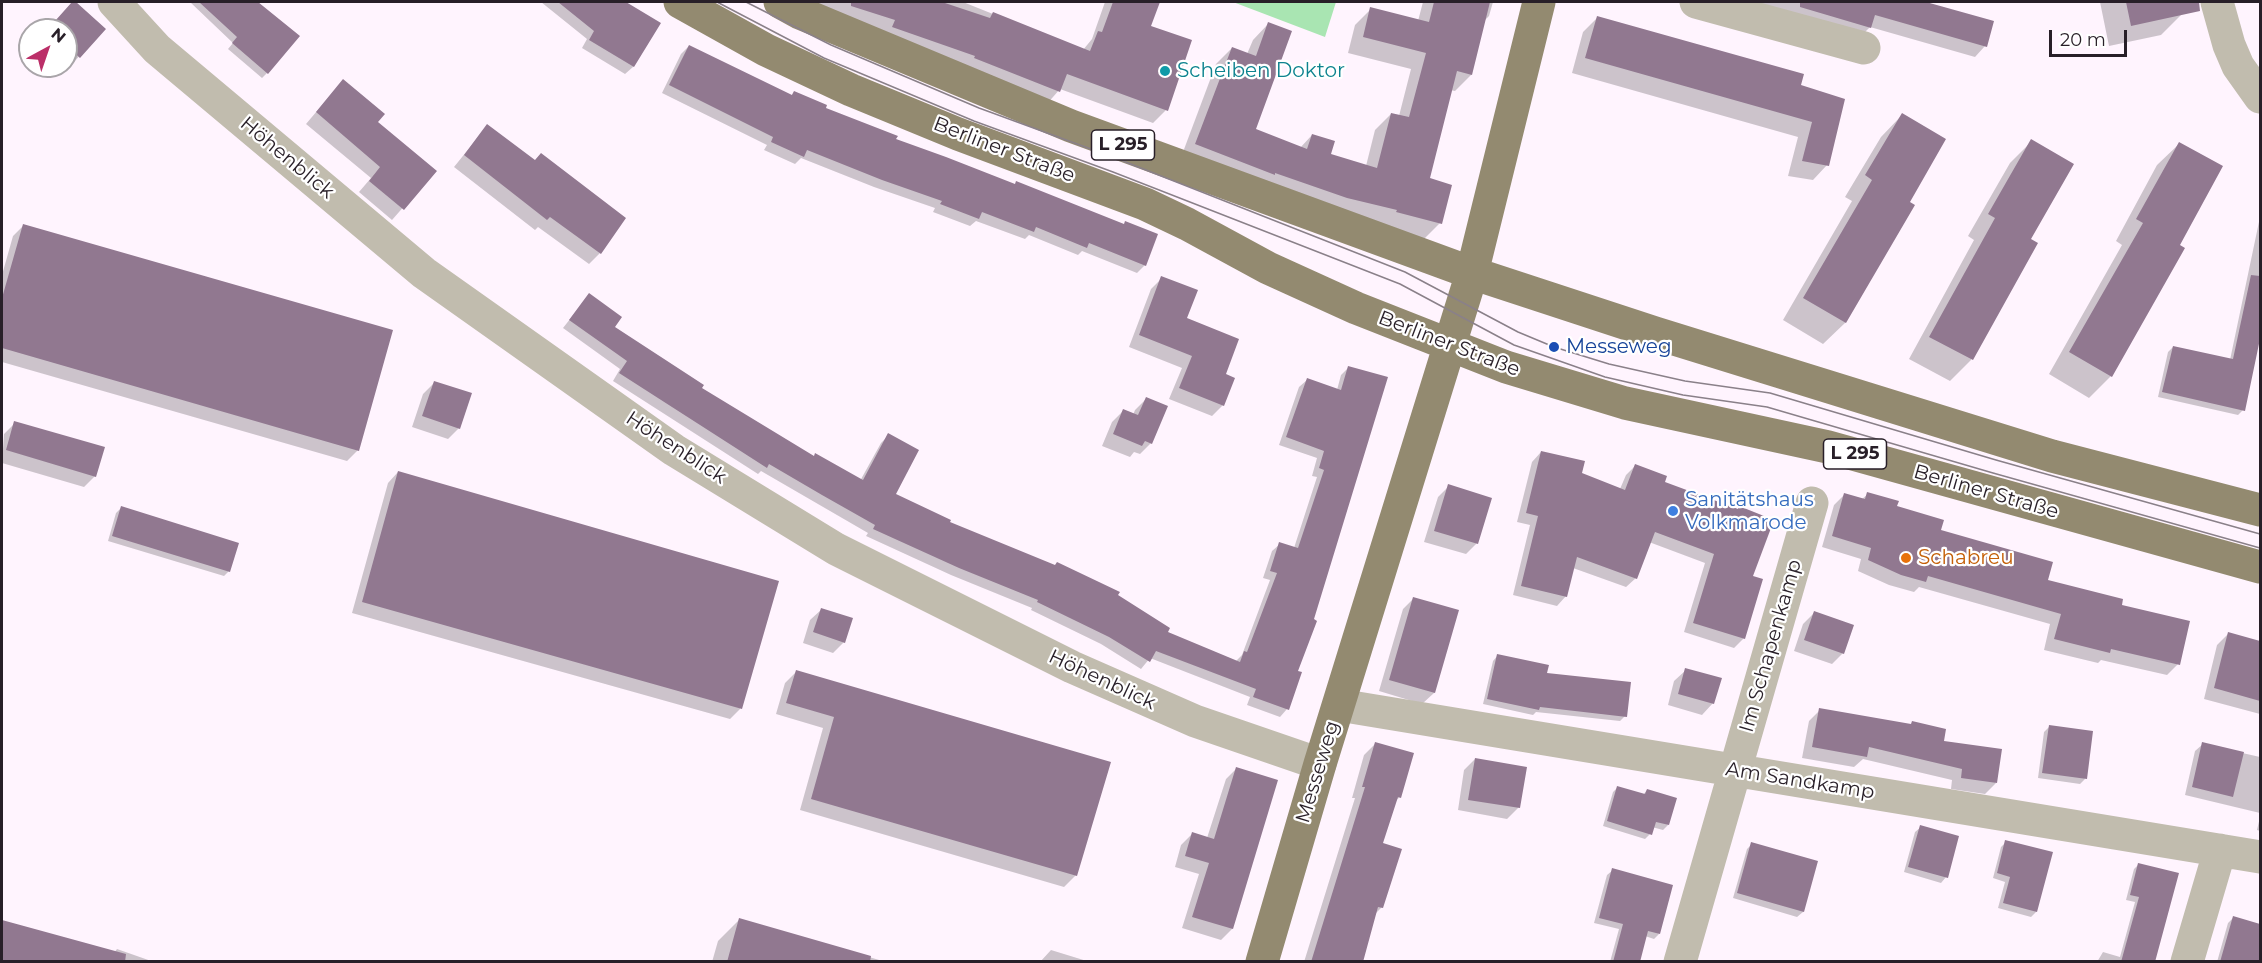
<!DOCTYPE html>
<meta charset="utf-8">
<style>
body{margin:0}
#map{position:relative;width:2262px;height:963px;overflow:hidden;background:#fff4fe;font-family:Montserrat,sans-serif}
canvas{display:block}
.frame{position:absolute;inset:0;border:3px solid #281f28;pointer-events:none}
.north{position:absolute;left:18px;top:18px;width:60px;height:60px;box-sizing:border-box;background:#fff;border:2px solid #a9a5a9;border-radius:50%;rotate:40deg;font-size:16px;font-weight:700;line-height:24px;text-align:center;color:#281f28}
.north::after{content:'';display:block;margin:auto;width:21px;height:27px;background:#bb2f68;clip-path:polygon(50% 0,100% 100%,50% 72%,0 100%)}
.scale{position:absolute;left:2049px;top:30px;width:78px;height:27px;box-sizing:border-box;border:3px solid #281f28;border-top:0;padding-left:8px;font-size:18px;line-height:21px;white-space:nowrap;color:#281f28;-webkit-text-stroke:4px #fff;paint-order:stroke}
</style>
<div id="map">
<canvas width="2262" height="963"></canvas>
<div class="frame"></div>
<div class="north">N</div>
<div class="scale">20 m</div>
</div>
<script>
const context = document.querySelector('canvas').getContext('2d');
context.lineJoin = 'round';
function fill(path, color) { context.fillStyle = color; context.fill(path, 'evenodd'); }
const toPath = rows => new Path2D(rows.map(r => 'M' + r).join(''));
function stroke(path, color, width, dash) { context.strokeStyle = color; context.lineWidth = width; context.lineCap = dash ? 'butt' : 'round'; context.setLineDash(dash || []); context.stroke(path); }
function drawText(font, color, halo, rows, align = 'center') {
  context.font = font + ' Montserrat,sans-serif'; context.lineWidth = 4.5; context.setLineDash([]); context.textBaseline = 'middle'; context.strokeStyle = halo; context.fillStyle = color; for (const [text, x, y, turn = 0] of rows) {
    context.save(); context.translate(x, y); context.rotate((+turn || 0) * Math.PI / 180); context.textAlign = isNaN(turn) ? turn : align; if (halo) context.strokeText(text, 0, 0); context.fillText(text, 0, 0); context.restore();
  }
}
const green = toPath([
 [1233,2,1336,2,1325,37]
]);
const shadow = toPath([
 [74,2,104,29,74,62,66,55,66,30,48,30],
 [190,2,253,2,262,10,267,73,262,78,228,49,233,43],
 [541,2,596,2,606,9,612,2,623,2,659,23,633,67,625,74,582,48,587,39],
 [817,2,963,2,1083,50,1092,39,1105,2,1159,2,1149,27,1166,110,1153,123,1060,89,1046,105,814,11],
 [1423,2,1493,2,1489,16,1483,22,1471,75,1455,91,1450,90,1428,179,1440,223,1424,239,1180,160,1216,64,1232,48,1247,54,1253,40,1269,23,1254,130,1300,148,1312,135,1329,155,1366,166,1375,130,1391,114,1399,116,1411,69,1348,53,1355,25,1371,9,1418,21],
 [1734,2,1931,2,1930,4,1985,46,1975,57,1870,27,1859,38],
 [2100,2,2181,2,2183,13,2161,35,2109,46],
 [1597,18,1799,86,1827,165,1813,180,1788,176,1798,137,1572,73,1583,32],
 [689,46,791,96,794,92,824,109,895,140,1145,265,1137,273,1082,251,1078,255,1029,235,1025,239,976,221,970,226,933,212,935,208,874,187,801,158,795,164,764,150,767,145,662,93,681,54],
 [333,92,376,122,435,171,392,220,359,192,371,178,306,124],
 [1902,115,1908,202,1913,205,1845,323,1823,344,1783,320,1852,201,1845,197,1881,137],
 [487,126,600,253,589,264,538,227,535,230,454,167],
 [2032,141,2029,240,2036,244,1971,360,1950,381,1909,359,1974,240,1968,236,2010,163],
 [2179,144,2111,376,2089,398,2049,374,2122,245,2116,241,2157,165],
 [2260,217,2260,333,2243,410,2238,415,2158,397,2168,352,2173,347,2230,360],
 [24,225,358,450,347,461,2,362,2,275,13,236],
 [1162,278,1185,319,1224,375,1223,405,1212,416,1169,399,1182,368,1129,347,1151,289],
 [589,295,613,327,700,388,813,457,860,481,881,443,889,435,894,495,948,522,1116,596,1166,632,1236,661,1242,655,1270,580,1263,578,1272,551,1280,544,1294,548,1317,477,1312,476,1317,458,1279,445,1299,387,1307,380,1337,390,1341,375,1348,368,1287,709,1280,717,1247,705,1250,697,1150,658,1141,669,1101,644,1031,610,1032,608,951,575,866,536,868,533,761,471,758,474,613,381,620,369,563,328],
 [434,383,459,428,448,439,412,427,423,394],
 [1146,399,1151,443,1140,454,1134,452,1130,457,1102,446,1112,422,1123,411,1133,415,1135,410],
 [15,423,95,476,84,487,2,463,4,434],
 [1541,452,1580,474,1620,489,1626,475,1635,466,1663,482,1751,577,1744,638,1734,648,1684,632,1705,563,1649,542,1636,578,1626,587,1573,568,1566,596,1557,606,1513,595,1530,525,1517,522,1532,462],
 [398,472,777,582,740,709,730,719,352,613,388,483],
 [1449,486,1477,543,1466,554,1424,542,1438,497],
 [1845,494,1862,499,1868,494,1939,531,2046,581,2120,606,2178,664,2167,675,2101,660,2098,663,2044,650,2050,624,1919,587,1914,592,1889,585,1858,571,1861,559,1822,547,1834,505],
 [121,508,229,571,224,576,108,541,116,513],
 [1414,598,1457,611,1434,693,1422,704,1379,691,1403,609],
 [822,609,844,642,833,653,803,643,810,620],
 [1814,613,1843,653,1832,664,1794,651,1803,624],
 [2228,634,2260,642,2260,714,2204,699,2217,645],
 [1498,655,1546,674,1625,716,1620,721,1536,712,1533,715,1483,704,1493,661],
 [1686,670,1713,703,1702,715,1668,705,1674,681],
 [796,672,1076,875,1064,887,800,810,823,728,776,714,785,683],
 [1820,710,1942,742,1996,783,1985,794,1951,789,1952,780,1863,759,1854,767,1802,758,1809,721],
 [2050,726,2085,779,2080,784,2038,778,2044,732],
 [1375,744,1400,797,1394,802,1381,844,1382,907,1375,914,1361,962,1304,962,1355,798,1352,798,1364,755],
 [2203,744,2260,757,2260,813,2185,795,2195,751],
 [1475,759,1519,807,1507,819,1458,810,1464,770],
 [1237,768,1232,929,1221,940,1182,928,1199,874,1175,867,1181,845,1192,834,1207,838,1226,779],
 [1618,787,1643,795,1647,790,1668,825,1663,830,1652,827,1650,834,1645,839,1603,826,1613,792],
 [2260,817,2260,831,2257,830],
 [1921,827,1946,877,1941,883,1904,872,1915,832],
 [2006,842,2036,912,2031,917,1998,908,2005,882,1993,878,2001,847],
 [1752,844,1816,862,1803,912,1797,917,1733,898,1747,849],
 [2139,864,2153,962,2097,962,2103,952,2120,957,2135,902,2126,900,2134,869],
 [1613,870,1659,934,1654,939,1645,936,1638,962,1610,962,1619,929,1594,923,1607,875],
 [2234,917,2260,925,2260,962,2217,962,2228,923],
 [740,919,886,962,712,962,718,941],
 [2,922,114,953,117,949,154,962,2,962],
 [1051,950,1090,962,1040,962]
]);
const building = toPath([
 [72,2,76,2,106,29,80,58,66,45,66,30,47,30],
 [199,2,258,2,300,36,268,74,232,43,237,37],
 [558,2,626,2,661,23,634,67,589,40,594,31],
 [851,2,942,2,990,18,993,12,1090,51,1098,31,1102,32,1113,2,1160,2,1151,26,1192,40,1168,111,1067,74,1060,92,974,58,975,56,892,27,895,20,851,6],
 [1434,2,1490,2,1472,75,1457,71,1430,178,1452,185,1442,224,1396,212,1397,210,1347,198,1275,173,1275,175,1195,144,1232,47,1256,56,1268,22,1292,31,1256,129,1307,149,1312,134,1335,141,1331,154,1377,168,1391,113,1409,117,1426,53,1363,37,1370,7,1429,22],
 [1800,2,1926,2,1994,21,1987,47,1875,15,1871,28,1800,7],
 [2126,2,2199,2,2200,11,2131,26],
 [1597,16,1804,74,1801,85,1845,99,1829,166,1802,161,1812,122,1585,58],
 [689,45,792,95,794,91,827,105,826,108,898,136,896,139,946,157,1015,184,1016,181,1124,224,1125,221,1158,234,1146,266,1089,243,1087,248,1036,227,1034,232,982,212,979,219,940,204,942,201,882,180,807,150,804,157,771,142,773,137,669,85],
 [343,79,385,114,378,122,437,171,404,210,369,181,380,167,316,112],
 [1902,113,1946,139,1910,202,1915,205,1846,323,1803,298,1872,180,1865,175],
 [487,124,535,160,541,153,626,218,601,254,550,217,547,220,464,155],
 [2031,139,2074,164,2031,239,2038,243,1973,360,1929,337,1995,218,1988,214],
 [2179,142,2223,166,2180,245,2185,248,2112,377,2069,352,2143,223,2136,219],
 [23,224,393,330,359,451,2,348,2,298],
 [2251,275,2260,276,2260,339,2245,411,2162,392,2173,346,2233,359],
 [1161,276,1198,290,1187,318,1239,339,1226,374,1235,378,1224,406,1179,388,1192,356,1139,335],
 [589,293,622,317,615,327,704,385,702,388,814,456,815,453,863,480,888,433,919,450,896,494,951,520,950,522,1055,565,1057,562,1120,592,1118,595,1170,628,1168,632,1240,662,1244,651,1247,652,1277,573,1270,571,1279,542,1298,548,1324,470,1319,468,1324,451,1286,437,1307,378,1341,390,1348,366,1388,377,1314,619,1317,621,1298,671,1302,672,1289,710,1253,697,1256,689,1156,651,1150,662,1109,637,1037,602,1038,600,959,568,873,529,875,525,822,495,769,464,767,468,619,373,627,361,569,320],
 [434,381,472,393,460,429,422,416],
 [1146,397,1168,406,1152,444,1145,441,1142,446,1113,434,1123,409,1138,415],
 [14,421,105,447,96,477,6,450],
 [1541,451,1585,461,1582,473,1625,490,1635,464,1667,476,1665,482,1738,509,1739,506,1774,520,1753,576,1763,579,1745,639,1693,623,1714,554,1655,532,1637,579,1577,557,1567,597,1521,586,1538,516,1526,513],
 [398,471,779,581,742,709,362,602],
 [1448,484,1492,498,1478,544,1434,531],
 [1867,492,1899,501,1897,506,1944,520,1941,530,2053,562,2048,580,2123,599,2122,605,2190,621,2180,665,2111,649,2110,653,2054,639,2061,614,1928,576,1926,582,1901,575,1868,560,1871,548,1832,536,1844,493,1865,499],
 [121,506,239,543,230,572,112,536],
 [1413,597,1459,610,1435,693,1389,680],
 [821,608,853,618,845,643,813,632],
 [1814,611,1854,625,1844,654,1804,640],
 [2228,632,2260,641,2260,701,2214,688],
 [1497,654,1549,665,1547,673,1631,682,1627,717,1540,707,1539,710,1487,699],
 [1685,668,1722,678,1714,704,1678,694],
 [796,670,1111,762,1077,876,811,799,834,717,786,703],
 [1819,708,1911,724,1912,721,1946,729,1944,741,2002,749,1997,783,1961,778,1962,769,1869,747,1867,757,1812,747],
 [2049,725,2093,731,2087,779,2042,773],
 [1375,742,1414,753,1401,798,1398,797,1383,843,1402,849,1383,908,1378,907,1363,962,1311,962,1365,787,1362,787],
 [2202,742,2244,752,2233,797,2192,787],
 [1475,758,1527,767,1520,808,1468,800],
 [1236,767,1278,780,1233,929,1192,917,1209,863,1185,856,1192,832,1214,839],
 [1617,786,1645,794,1647,789,1677,798,1669,825,1656,822,1652,835,1607,821],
 [1920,825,1959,836,1948,878,1908,867],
 [2005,840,2053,852,2037,912,2003,903,2010,877,1997,873],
 [1751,842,1818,861,1804,912,1737,893],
 [2138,863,2179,873,2155,962,2121,962,2139,897,2130,895],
 [1612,868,1673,885,1660,934,1648,931,1640,962,1613,962,1623,924,1599,918],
 [2233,916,2260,924,2260,962,2220,962],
 [739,918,871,956,870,962,727,962],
 [2,920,126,954,125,962,2,962]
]);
const minor = toPath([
 [114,2,157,49,424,273,674,450,836,549,1072,667,1195,721,1320,764],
 [1696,2,1864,48],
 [2217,2,2229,45,2238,66,2260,97],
 [1339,705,2260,857],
 [1680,962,1812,503],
 [2187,962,2220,850]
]);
const major = toPath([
 [680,2,766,50,851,90,958,134,1145,204,1187,224,1268,268,1356,308,1506,367,1625,403,1828,447,2260,567],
 [780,2,800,13,1071,126,1472,273,1655,333,2052,456,2260,510],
 [1262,962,1320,764,1472,273,1539,2]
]);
const tram = toPath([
 [717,2,824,58,974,121,1113,172,1400,284,1514,345,1605,377,1683,395,1767,407,1993,473,2260,548],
 [746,2,831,45,979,108,1118,159,1405,272,1518,332,1554,347,1609,364,1685,381,1770,393,1996,460,2260,534]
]);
const markers = [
 [1165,71,6,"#0f9aa8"],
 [1554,347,6,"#1a4fb4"],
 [1673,511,6,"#3f7fe0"],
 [1906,558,6,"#e8710a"]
];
const shields = [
 [1123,145,63],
 [1855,454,63]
];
const shieldNames = [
 ["L 295",1123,145],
 ["L 295",1855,454]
];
const cultureNames = [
 ["Scheiben Doktor",1177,71]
];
const streetNames = [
 ["Berliner Straße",1004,150,21],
 ["Höhenblick",287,158,40],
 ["Berliner Straße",1449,344,21],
 ["Höhenblick",676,448,33],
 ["Berliner Straße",1986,492,16],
 ["Im Schapenkamp",1771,646,-74],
 ["Höhenblick",1102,680,25],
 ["Messeweg",1318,772,-73],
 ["Am Sandkamp",1800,781,9]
];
const transitNames = [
 ["Messeweg",1566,347]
];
const shopNames = [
 ["Sanitätshaus",1685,500],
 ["Volkmarode",1685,523]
];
const foodNames = [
 ["Schabreu",1918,558]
];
fill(green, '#a9e5b2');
fill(shadow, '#0003');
fill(building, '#917890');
stroke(minor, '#c1bcae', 33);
stroke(major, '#938a70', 33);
stroke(tram, '#8a8089', 1.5);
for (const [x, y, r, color] of markers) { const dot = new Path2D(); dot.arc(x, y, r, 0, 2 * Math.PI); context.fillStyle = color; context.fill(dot); stroke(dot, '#fff', 2); }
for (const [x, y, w] of shields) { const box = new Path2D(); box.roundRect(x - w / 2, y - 15, w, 30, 4.5); context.fillStyle = '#fff'; context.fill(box); stroke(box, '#281f28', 1.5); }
drawText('bold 18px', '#281f28', null, shieldNames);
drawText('20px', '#0d838f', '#fff', cultureNames, 'left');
drawText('20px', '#281f28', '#fff', streetNames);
drawText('20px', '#164399', '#fff', transitNames, 'left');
drawText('20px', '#366cbe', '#fff', shopNames, 'left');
drawText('20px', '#c56008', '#fff', foodNames, 'left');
</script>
